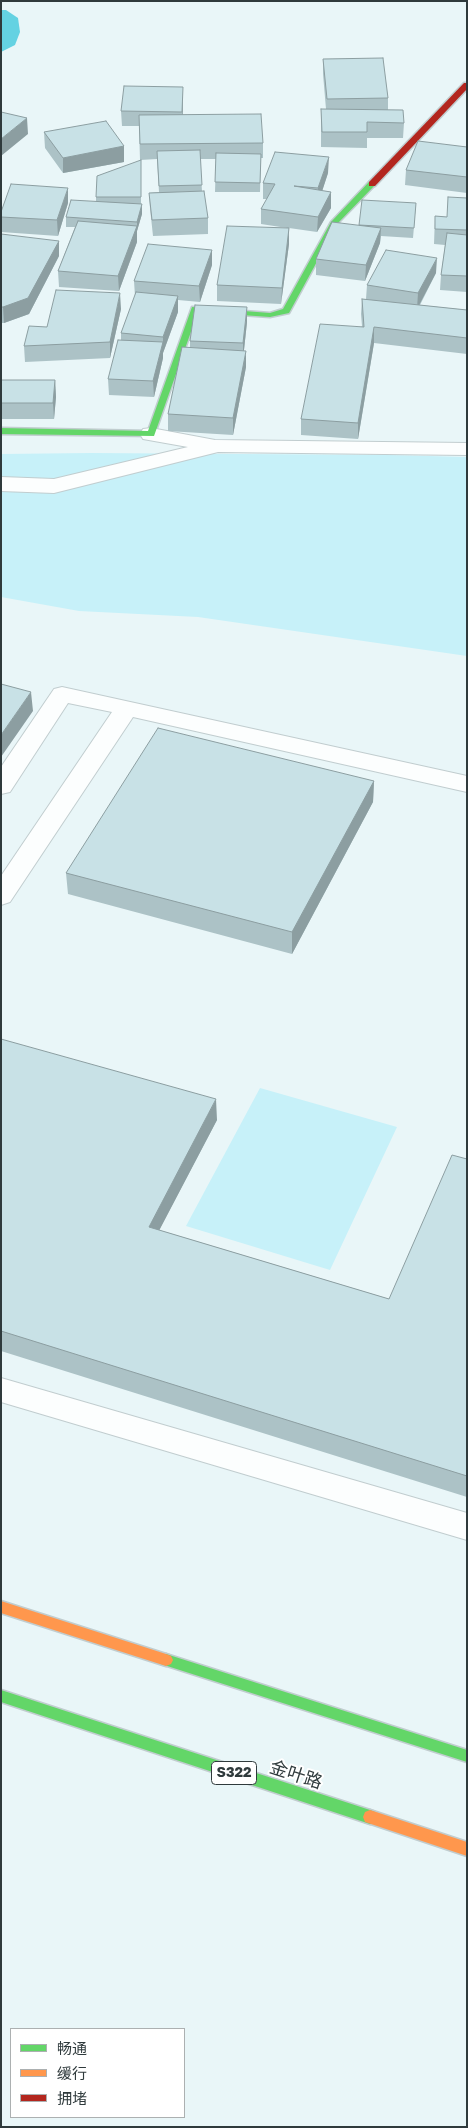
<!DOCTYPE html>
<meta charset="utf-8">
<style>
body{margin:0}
#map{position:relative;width:468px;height:2128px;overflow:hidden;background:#e9f6f8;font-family:"Golos Text","Noto Sans SC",sans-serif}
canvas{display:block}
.frame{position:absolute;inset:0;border:2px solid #2f3a3c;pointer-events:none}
.legend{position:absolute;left:10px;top:2028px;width:175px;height:90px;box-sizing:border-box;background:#fff;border:1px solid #acb0b1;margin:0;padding:6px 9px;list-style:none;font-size:15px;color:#2f3a3c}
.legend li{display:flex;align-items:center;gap:10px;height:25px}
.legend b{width:25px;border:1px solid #acb0b1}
</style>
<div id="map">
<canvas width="468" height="2128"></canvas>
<div class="frame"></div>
<ul class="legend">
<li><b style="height:6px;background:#63d668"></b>畅通</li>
<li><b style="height:6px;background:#ff974d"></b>缓行</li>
<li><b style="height:6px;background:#b3261e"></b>拥堵</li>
</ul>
</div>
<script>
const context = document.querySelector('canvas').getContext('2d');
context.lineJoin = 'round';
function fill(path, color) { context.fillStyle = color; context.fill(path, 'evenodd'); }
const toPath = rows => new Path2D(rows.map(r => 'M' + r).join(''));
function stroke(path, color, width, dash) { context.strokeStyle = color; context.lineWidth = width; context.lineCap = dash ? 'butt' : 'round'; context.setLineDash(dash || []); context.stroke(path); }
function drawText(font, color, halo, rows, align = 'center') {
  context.font = font + ' "Golos Text","Noto Sans SC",sans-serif'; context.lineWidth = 4; context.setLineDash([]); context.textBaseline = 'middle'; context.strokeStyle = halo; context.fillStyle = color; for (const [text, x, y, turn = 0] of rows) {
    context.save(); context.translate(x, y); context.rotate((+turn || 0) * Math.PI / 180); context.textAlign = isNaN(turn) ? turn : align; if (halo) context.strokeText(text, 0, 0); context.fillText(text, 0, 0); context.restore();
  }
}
const green = toPath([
 [91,453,391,455,467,457,467,656,198,617,79,611,1,597,1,454],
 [260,1088,397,1127,330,1270,186,1226]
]);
const water = toPath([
 [1,10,6,10,18,18,20,32,15,45,1,52]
]);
const lane = toPath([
 [62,687,467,776,467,792,133,717,10,902,1,905,1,876,112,712,68,703,10,792,1,794,1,767,54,689,62,687],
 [1,1378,467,1513,467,1540,1,1402,1,1378]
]);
const street = toPath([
 [151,428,215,440,467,443,467,455,218,452,54,493,1,491,1,477,54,479,188,447,143,439,140,434,143,429,151,428]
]);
const fast = toPath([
 [369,182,376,184,338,223,289,313,270,317,198,312,154,436,1,434,1,428,148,431,192,307,270,313,283,309,331,222,369,182],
 [166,1654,467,1750,467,1762,161,1664,159,1660,161,1656,166,1654],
 [1,1690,370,1810,375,1812,377,1817,375,1822,370,1824,1,1702,1,1690]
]);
const slow = toPath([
 [1,1601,166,1654,171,1656,173,1660,171,1664,166,1666,1,1613,1,1601],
 [370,1810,467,1842,467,1856,365,1822,363,1817,365,1812,370,1810]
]);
const jam = toPath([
 [464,83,467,83,467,89,375,186,369,186,369,182,464,83]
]);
const wall = toPath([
 [323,59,388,98,388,110,404,123,403,138,367,138,367,148,321,147,321,109,326,109,323,74],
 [183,102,183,115,263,143,263,158,261,158,260,192,215,192,216,159,200,159,202,191,208,218,208,234,153,236,150,208,149,193,159,192,157,159,140,160,139,126,122,126,121,111],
 [44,132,124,146,124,162,63,173,45,148],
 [467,147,467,193,405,185,406,170],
 [141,160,141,204,142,214,137,231,137,242,119,291,59,287,58,271,75,227,66,227,66,217,96,201,96,197],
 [328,173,322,191,331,192,331,208,317,232,289,228,289,244,281,304,217,301,217,285,287,228,261,224,261,209,267,199,263,199,263,183],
 [467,198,467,292,440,290,441,275,445,245,434,244,435,216,447,217],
 [68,203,58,236,1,232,1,212],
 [416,203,413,238,381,236,380,243,365,281,316,275,316,259,359,225],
 [1,234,59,256,29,314,4,323,1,323],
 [212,250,212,265,200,302,178,300,178,312,163,353,163,358,154,397,109,395,108,379,121,340,121,333,135,296,134,281],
 [436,273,420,305,467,310,467,354,374,343,358,439,301,435,301,419,362,326,361,314,362,299,366,299,367,285],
 [121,309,110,358,25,362,24,346,47,327],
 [247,322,244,350,246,367,233,435,168,431,168,414,190,347,190,341],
 [1,380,55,380,56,397,54,419,1,419],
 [374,781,373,802,292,954,68,894,66,873],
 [1,1039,217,1120,159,1230,389,1299,467,1159,467,1497,1,1351]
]);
const shadedWall = toPath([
 [183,87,183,102,182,127,182,112],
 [27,118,28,134,1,156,1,139],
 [124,146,124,162,63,173,63,158],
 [329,157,328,173,318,204,318,188],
 [68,188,68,203,58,236,57,220],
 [331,192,331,208,317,232,318,217],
 [142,204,142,214,137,231,137,222],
 [137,226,137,242,119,291,118,276],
 [289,228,289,244,281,304,282,288],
 [381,228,380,243,365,281,366,265],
 [59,241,59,256,29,314,4,323,3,307],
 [212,250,212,265,200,302,199,286],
 [437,258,436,273,417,309,418,293],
 [120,293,121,309,110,358,110,342],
 [178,296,178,312,163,353,163,337],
 [247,307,247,322,243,359,243,343],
 [374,327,374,343,358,439,358,423],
 [163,342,163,358,154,397,153,381],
 [246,351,246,367,233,435,233,418],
 [55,380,56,397,54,419,53,403],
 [31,692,33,711,1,757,1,735],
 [374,781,373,802,292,954,292,932],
 [216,1099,217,1120,150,1248,149,1227]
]);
const building = toPath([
 [383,58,388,98,327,99,323,59,383,58],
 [124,86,183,87,182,112,121,111,124,86],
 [321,109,403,110,404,123,367,122,367,132,322,132,321,109],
 [1,112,27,118,1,139,1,112],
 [261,114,263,143,140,144,139,115,261,114],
 [106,121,124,146,63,158,44,132,106,121],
 [418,141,467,147,467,177,406,170,418,141],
 [200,150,202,185,159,186,157,151,200,150],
 [275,152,329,157,318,188,294,186,331,192,318,217,261,209,275,184,263,183,275,152],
 [216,153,261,154,260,183,215,182,216,153],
 [141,160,141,197,96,197,97,176,141,160],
 [11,184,68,188,57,220,1,217,1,212,11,184],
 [204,191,208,218,152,220,149,193,204,191],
 [448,197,467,198,467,230,435,229,435,216,447,217,448,197],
 [71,200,142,204,137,222,66,217,71,200],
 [362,200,416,203,414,228,359,225,362,200],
 [78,221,137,226,118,276,58,271,78,221],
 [332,222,381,228,366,265,316,259,332,222],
 [227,226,289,228,282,288,217,285,227,226],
 [447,233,467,235,467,276,441,275,447,233],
 [1,234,59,241,28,298,3,307,1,307,1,234],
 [148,244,212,250,199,286,134,281,148,244],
 [386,250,437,258,418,293,367,285,386,250],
 [56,290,120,293,110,342,24,346,29,326,47,327,56,290],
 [136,292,178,296,163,337,121,333,136,292],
 [362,299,467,310,467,338,374,327,358,423,301,419,320,324,364,327,362,299],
 [195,305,247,307,243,343,190,341,195,305],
 [118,340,163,342,153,381,108,379,118,340],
 [182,347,246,351,233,418,168,414,182,347],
 [1,380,55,380,53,403,1,403,1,380],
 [1,684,31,692,1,735,1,684],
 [158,728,374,781,292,932,66,873,158,728],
 [1,1039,216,1099,149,1227,389,1299,452,1155,467,1159,467,1476,1,1331,1,1039]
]);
const shields = [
 [234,1773,45]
];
const shieldNames = [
 ["S322",234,1773]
];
const nearStreetnames = [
 ["金叶路",296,1775,18]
];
fill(green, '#c7f1f9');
fill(water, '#64d2e2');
stroke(lane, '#c1cdcf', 2);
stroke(street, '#c1cdcf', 2);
stroke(fast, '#c1cdcf', 3);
stroke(slow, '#c1cdcf', 3);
stroke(jam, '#c1cdcf', 3);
fill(lane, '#fcfefe');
fill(street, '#fcfefe');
fill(fast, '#63d668');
fill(slow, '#ff974d');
fill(jam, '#b3261e');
fill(wall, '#acc2c6');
fill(shadedWall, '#8c9ea1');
fill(building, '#c8e1e6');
stroke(building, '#8c9ea1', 1);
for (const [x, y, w] of shields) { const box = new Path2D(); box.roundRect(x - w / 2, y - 11.5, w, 23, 4); context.fillStyle = '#fff'; context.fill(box); stroke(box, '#2f3a3c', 1); }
drawText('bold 14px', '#2f3a3c', null, shieldNames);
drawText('18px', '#2f3a3c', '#fff', nearStreetnames);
</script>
